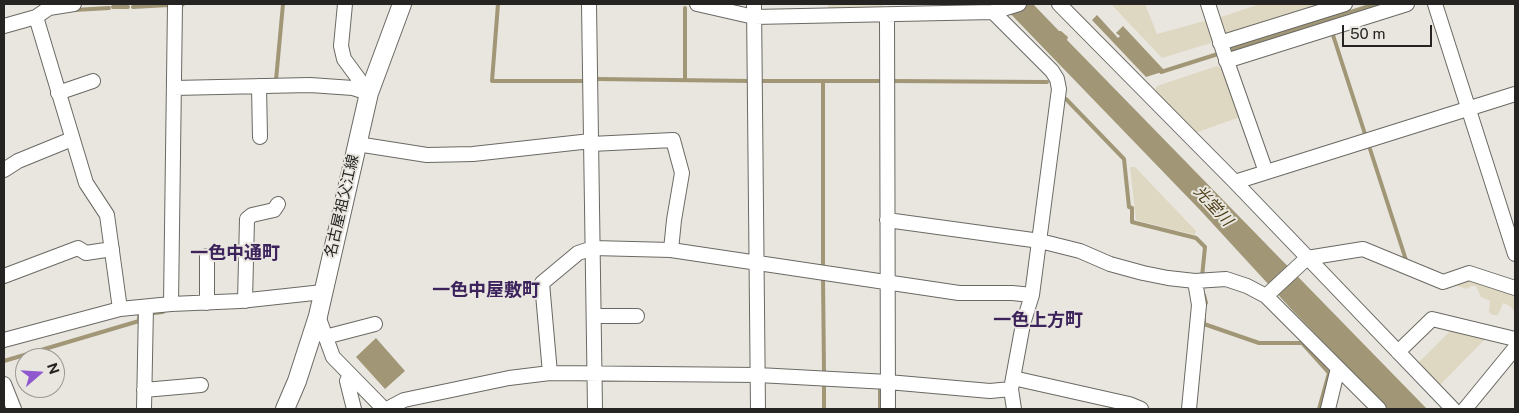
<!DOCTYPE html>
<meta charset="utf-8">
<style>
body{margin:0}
#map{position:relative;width:1519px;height:413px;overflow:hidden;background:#e9e6e0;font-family:"Public Sans",sans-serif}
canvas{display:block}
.frame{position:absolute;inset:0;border:5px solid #252422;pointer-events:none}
.north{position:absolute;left:15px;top:348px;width:50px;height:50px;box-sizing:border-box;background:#e9e6e0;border:1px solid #9b9894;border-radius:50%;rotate:71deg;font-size:14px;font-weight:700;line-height:20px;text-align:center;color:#252422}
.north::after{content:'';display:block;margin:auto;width:18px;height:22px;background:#8f58cf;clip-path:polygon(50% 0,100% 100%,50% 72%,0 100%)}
.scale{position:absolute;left:1342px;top:25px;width:90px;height:22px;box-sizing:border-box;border:2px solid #252422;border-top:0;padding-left:6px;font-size:15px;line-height:18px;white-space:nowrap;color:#252422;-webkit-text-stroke:4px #e9e6e0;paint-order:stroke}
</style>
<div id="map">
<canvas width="1519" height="413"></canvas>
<div class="frame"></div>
<div class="north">N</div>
<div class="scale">50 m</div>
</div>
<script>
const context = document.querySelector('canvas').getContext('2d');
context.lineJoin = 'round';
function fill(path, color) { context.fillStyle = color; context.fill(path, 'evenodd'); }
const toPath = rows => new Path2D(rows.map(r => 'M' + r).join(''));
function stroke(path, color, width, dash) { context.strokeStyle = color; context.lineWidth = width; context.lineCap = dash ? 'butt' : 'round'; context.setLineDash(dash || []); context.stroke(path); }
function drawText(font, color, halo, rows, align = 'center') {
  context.font = font + ' "Public Sans","Noto Sans JP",sans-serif'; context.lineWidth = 4; context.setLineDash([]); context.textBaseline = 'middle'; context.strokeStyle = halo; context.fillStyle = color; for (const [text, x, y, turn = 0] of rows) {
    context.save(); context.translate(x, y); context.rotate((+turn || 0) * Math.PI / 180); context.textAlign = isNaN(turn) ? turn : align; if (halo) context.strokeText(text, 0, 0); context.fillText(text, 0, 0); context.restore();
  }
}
const green = toPath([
 [828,4,883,4,883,8,828,11],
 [1111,4,1145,4,1157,34,1208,20,1213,39,1211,43,1162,58],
 [1260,4,1320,4,1322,8,1223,35,1218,18],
 [1217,66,1224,70,1240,117,1195,133,1155,90,1157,86],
 [1130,167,1135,167,1196,231,1195,235,1136,220],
 [1469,278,1515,294,1515,312,1510,306,1503,303,1498,315,1492,315,1489,312,1490,301,1481,297,1476,286,1471,286,1467,289,1457,286,1457,283],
 [1452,329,1487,337,1438,387,1416,365]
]);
const water = toPath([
 [1001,4,1033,4,1059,31,1061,31,1068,37,1067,40,1427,409,1388,409,1293,311,1200,210],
 [1097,15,1118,38,1120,36,1116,33,1123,26,1165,71,1146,77,1092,20],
 [376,338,405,371,385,389,356,357]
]);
const stream = toPath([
 [498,4,492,81,587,81],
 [182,5,183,4],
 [113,7,128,7],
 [133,7,169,5,169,7],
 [74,10,109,8],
 [1332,32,1365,134],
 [1161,72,1376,4],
 [597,79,749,81],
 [276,80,283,4],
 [685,80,685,8],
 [760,81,882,81],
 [823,81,823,269],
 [891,81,1047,82],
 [1066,99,1124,159,1129,207,1132,208,1132,222,1196,238,1205,247,1202,277],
 [1369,146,1406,260],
 [823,277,824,372],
 [1204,295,1206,303],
 [154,313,163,312],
 [1204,320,1204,324,1259,343,1302,343,1329,373,1319,409],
 [4,361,139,321,139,317],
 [824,382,824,409],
 [880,390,880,409]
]);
const minor = toPath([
 [345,4,341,46,344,59,369,93],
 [589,4,595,409],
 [697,4,754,17,993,12,1019,4],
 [754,4,758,409],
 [1059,4,1235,182,1453,409],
 [1208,4,1225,56,1266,172],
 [1435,4,1515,254],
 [993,12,1052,71,1057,79,1059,89,1032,295,1023,324,1011,389,1014,409],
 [887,15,888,409],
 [36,17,86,183,107,215,120,309],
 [4,26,36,17,49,8,74,4],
 [1220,43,1345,4],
 [1226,61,1407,4],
 [259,86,260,137],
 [174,88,310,85,353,88,369,93],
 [58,93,93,81],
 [357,144,427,155,473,154,591,141],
 [591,144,673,140,682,173,674,220,671,250],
 [4,170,18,161,72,139],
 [1235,182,1515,94],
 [887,220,1040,241,1080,251,1110,264,1143,273,1168,278,1195,281],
 [4,276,78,248,86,253,112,249],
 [1266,296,1307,258,1363,249,1443,282,1469,273,1515,288],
 [245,301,247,219,252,215,274,210,278,204],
 [207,303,207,256],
 [171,304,175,4],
 [318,316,333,357,384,409],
 [594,316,637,316],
 [325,337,375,324],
 [4,340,120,309,171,304,240,301,323,292],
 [1398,352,1432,319,1515,339],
 [550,373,542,283,578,253,593,248,671,250,959,293,1012,293,1032,295],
 [350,375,347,381,354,409],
 [1013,378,1129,404,1141,409],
 [4,384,14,409],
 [144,390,201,385],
 [144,409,146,307],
 [387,409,404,400,509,378,550,373,758,375,888,382,990,391,1011,389],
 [1189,409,1199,305,1195,281,1226,279,1247,286,1266,296,1379,409],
 [1328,409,1338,368],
 [1465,409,1515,348]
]);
const major = toPath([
 [285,409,297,381,318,316,369,93,402,4]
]);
const streetNames = [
 ["名古屋祖父江線",342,206,-77]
];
const waterNames = [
 ["光堂川",1213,206,47]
];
const quarterNames = [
 ["一色中通町",235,253],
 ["一色中屋敷町",486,290],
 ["一色上方町",1038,320]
];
fill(green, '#ded7c1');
fill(water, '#a19777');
stroke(stream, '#a19777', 4);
stroke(minor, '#6a6963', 16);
stroke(major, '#6a6963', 20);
stroke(minor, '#fff', 14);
stroke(major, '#fff', 18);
drawText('15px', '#252422', '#e9e6e0', streetNames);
drawText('italic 16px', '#473a10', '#e9e6e0', waterNames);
drawText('bold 18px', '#3d235c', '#e9e6e0', quarterNames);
</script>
